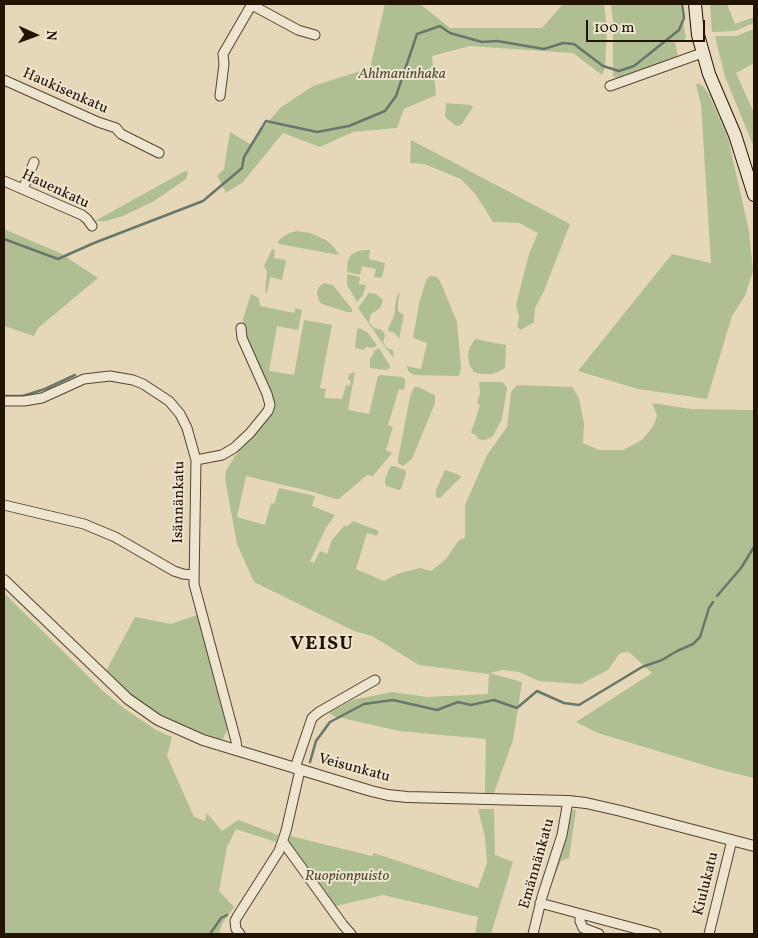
<!DOCTYPE html>
<meta charset="utf-8">
<style>
body{margin:0}
#map{position:relative;width:758px;height:938px;overflow:hidden;background:#e5d7b7;font-family:Vollkorn,serif}
canvas{display:block}
.frame{position:absolute;inset:0;border:5px solid #221302;pointer-events:none}
.north{position:absolute;left:10px;top:10px;width:50px;height:50px;-webkit-text-stroke:4px #eee5d0;paint-order:stroke;rotate:92deg;font-size:14px;font-weight:700;line-height:20px;text-align:center;color:#221302}
.north::after{content:'';display:block;margin:auto;width:18px;height:22px;background:#221302;clip-path:polygon(50% 0,100% 100%,50% 72%,0 100%)}
.scale{position:absolute;left:586px;top:20px;width:119px;height:22px;box-sizing:border-box;border:2px solid #221302;border-top:0;padding-left:6px;font-size:15px;line-height:18px;white-space:nowrap;color:#221302;-webkit-text-stroke:4px #eee5d0;paint-order:stroke}
</style>
<div id="map">
<canvas width="758" height="938"></canvas>
<div class="frame"></div>
<div class="north">N</div>
<div class="scale">100 m</div>
</div>
<script>
const context = document.querySelector('canvas').getContext('2d');
context.lineJoin = 'round';
function fill(path, color) { context.fillStyle = color; context.fill(path, 'evenodd'); }
const toPath = rows => new Path2D(rows.map(r => 'M' + r).join(''));
function stroke(path, color, width, dash) { context.strokeStyle = color; context.lineWidth = width; context.lineCap = dash ? 'butt' : 'round'; context.setLineDash(dash || []); context.stroke(path); }
function drawText(font, color, halo, rows, align = 'center') {
  context.font = font + ' Vollkorn,serif'; context.lineWidth = 4; context.setLineDash([]); context.textBaseline = 'middle'; context.strokeStyle = halo; context.fillStyle = color; for (const [text, x, y, turn = 0] of rows) {
    context.save(); context.translate(x, y); context.rotate((+turn || 0) * Math.PI / 180); context.textAlign = isNaN(turn) ? turn : align; if (halo) context.strokeText(text, 0, 0); context.fillText(text, 0, 0); context.restore();
  }
}
const green = toPath([
 [385,4,420,4,450,28,542,28,563,4,604,4,607,29,605,68,602,75,573,53,470,46,432,56,436,95,404,109,397,128,353,132,320,147,283,133,243,182,226,193,217,176,224,169,230,132,250,144,280,108,313,86,370,68],
 [611,4,680,4,686,39,675,42,678,57,617,78,613,76,613,21],
 [710,4,727,4,735,24,754,17,754,23,735,31,712,32],
 [754,29,754,63,736,73,754,113,754,147,725,77,715,36,736,36],
 [698,83,704,87,709,95,728,138,749,231,753,271,745,296,732,316,707,399,638,389,578,371,672,254,711,263,701,104,696,85],
 [446,103,470,105,473,107,461,125,456,126,445,117],
 [411,140,570,224,544,291,535,308,534,322,521,330,517,327,519,316,516,305,529,254,538,233,519,223,493,222,476,195,461,179,424,164,410,163],
 [185,171,188,172,186,179,154,201,123,216,106,221,95,221],
 [4,229,60,253,98,278,38,328,34,336,4,326],
 [297,231,310,233,326,240,334,247,339,255,279,244,278,242,280,239,289,233],
 [272,249,275,250,274,258,286,260,282,280,270,277,267,293,265,292,267,271,264,266],
 [365,250,370,250,369,259,385,263,382,278,374,277,376,269,362,266,360,275,347,272,348,260,351,255,358,251],
 [347,274,360,277,359,284,366,285,363,295,357,302,347,285],
 [430,276,437,277,441,283,457,322,461,367,460,373,458,376,414,375,409,372,406,366,421,369,427,343,413,338,419,304,426,280],
 [324,283,333,285,352,309,352,312,347,312,322,304,319,301,317,293,318,288,321,285],
 [369,293,376,294,383,300,380,308,371,314,369,322,374,328,382,330,385,335,383,342,387,348,393,350,394,358,385,347,358,308],
 [399,293,400,293,398,302,398,311,404,315,399,339,395,333,388,331,388,329,394,316,396,300],
 [251,294,259,298,260,306,294,313,296,308,302,310,298,330,277,326,269,371,294,375,304,320,332,325,320,388,326,389,324,398,342,399,346,385,349,386,351,381,348,379,349,374,355,372,348,410,369,414,378,376,381,375,402,377,405,379,405,385,404,390,399,389,388,425,393,427,386,450,392,453,373,476,367,475,339,499,336,499,309,491,246,476,237,517,265,525,271,503,274,504,279,488,315,496,312,506,335,515,326,528,310,561,314,563,320,551,327,554,332,540,344,526,348,526,353,521,379,531,377,536,367,533,356,569,384,581,397,574,420,568,431,571,446,559,459,540,465,538,465,505,487,455,507,427,511,392,517,385,572,387,579,398,584,423,583,443,599,450,623,450,642,440,654,425,657,415,652,403,691,409,754,410,754,778,717,769,598,733,576,722,652,673,629,652,620,653,608,670,581,684,539,681,519,672,502,670,490,673,522,682,513,740,494,793,485,793,486,739,399,731,333,716,329,713,353,700,392,692,427,697,488,694,489,674,419,665,372,636,354,631,254,582,237,544,225,479,226,471,235,456,269,416,244,328,243,319],
 [360,328,368,333,377,345,373,348,366,347,364,350,355,348,357,329],
 [475,339,506,345,505,368,498,372,491,374,481,374,474,372,469,364,468,354,470,347],
 [379,348,390,366,388,370,370,368,370,358,372,357,374,351],
 [479,382,503,382,507,388,502,419,493,436,488,439,484,440,478,439,476,435,471,433,480,405,477,403,480,393],
 [414,387,419,387,426,391,435,395,435,403,412,459,403,466,398,463,398,459,410,397],
 [394,466,405,470,406,474,401,489,399,490,386,486,385,483,385,479,390,467],
 [445,470,459,475,461,477,440,498,436,497,436,490],
 [4,593,103,691,125,709,156,730,172,737,167,756,194,817,205,821,207,813,222,831,238,820,278,835,276,842,236,829,227,847,219,891,234,907,222,924,219,934,4,934],
 [197,615,228,728,223,739,220,740,170,722,130,695,106,671,135,617,171,624],
 [478,809,494,809,495,855,513,862,491,934,475,934,478,917,383,895,336,906,289,841,290,836,372,856,374,853,478,888,487,863,485,837],
 [573,810,576,810,569,858,561,861,547,894]
]);
const stream = toPath([
 [4,239,58,259,94,243,203,201,242,168,244,157,266,121,317,132,349,126,385,111,396,96,417,34,440,26,450,33,482,42,497,41,544,49,563,43,574,44,603,66,619,71,634,66,679,30,684,18,682,4],
 [4,396,23,396,45,389,75,375],
 [717,596,741,568,754,547],
 [310,762,316,741,330,722,364,704,393,700,437,710,458,702,471,705,494,700,517,708,537,691,564,703,579,705,642,667,662,660,677,651,693,644,700,637,709,608,713,602],
 [210,934,221,918,227,915]
]);
const minor = toPath([
 [252,5,298,30,315,35],
 [4,80,98,122,116,128,121,134,159,153],
 [610,86,702,53],
 [220,96,224,64,223,54,252,4],
 [4,181,82,215,87,219,92,226],
 [23,189,34,162],
 [4,401,24,401,42,398,84,379,110,376,133,380,143,384,169,401,180,414,187,428,196,460,194,584,236,741,237,750],
 [196,460,222,455,234,448,250,433,268,411,270,405,267,394,242,338,241,328],
 [4,505,84,524,115,537,174,571,183,574,193,575],
 [295,768,312,718,319,712,375,680],
 [283,842,343,925,351,934],
 [540,903,656,934],
 [580,915,580,921,583,928,599,934],
 [240,934,236,929,235,921,237,917,279,851,286,831,300,770],
 [533,934,542,897,562,835,568,801],
 [709,934,732,840]
]);
const tertiary = toPath([
 [4,580,128,699,158,720,203,740,371,791,388,795,407,797,568,801,586,803,621,811,754,846]
]);
const secondary = toPath([
 [695,4,698,35,709,74,735,135,754,195]
]);
const parkNames = [
 ["Ahlmaninhaka",402,75],
 ["Ruopionpuisto",347,877]
];
const streetNames = [
 ["Haukisenkatu",65,92,24],
 ["Hauenkatu",55,190,25],
 ["Isännänkatu",180,502,-89],
 ["Veisunkatu",354,769,15],
 ["Emännänkatu",538,864,-74],
 ["Kiulukatu",707,884,-76]
];
const districtNames = [
 ["VEISU",322,645]
];
fill(green, '#b0bf92');
stroke(stream, '#68776c', 2.5);
stroke(minor, '#53442f', 11);
stroke(tertiary, '#53442f', 12);
stroke(secondary, '#221302', 14);
stroke(minor, '#eee5d0', 9);
stroke(tertiary, '#eee5d0', 10);
stroke(secondary, '#eee5d0', 12);
drawText('italic 15px', '#544f34', '#eee5d0', parkNames);
drawText('15px', '#221302', '#eee5d0', streetNames);
context.letterSpacing = '1px';
drawText('bold 20px', '#221302', '#eee5d0', districtNames);
context.letterSpacing = '0px';
</script>
